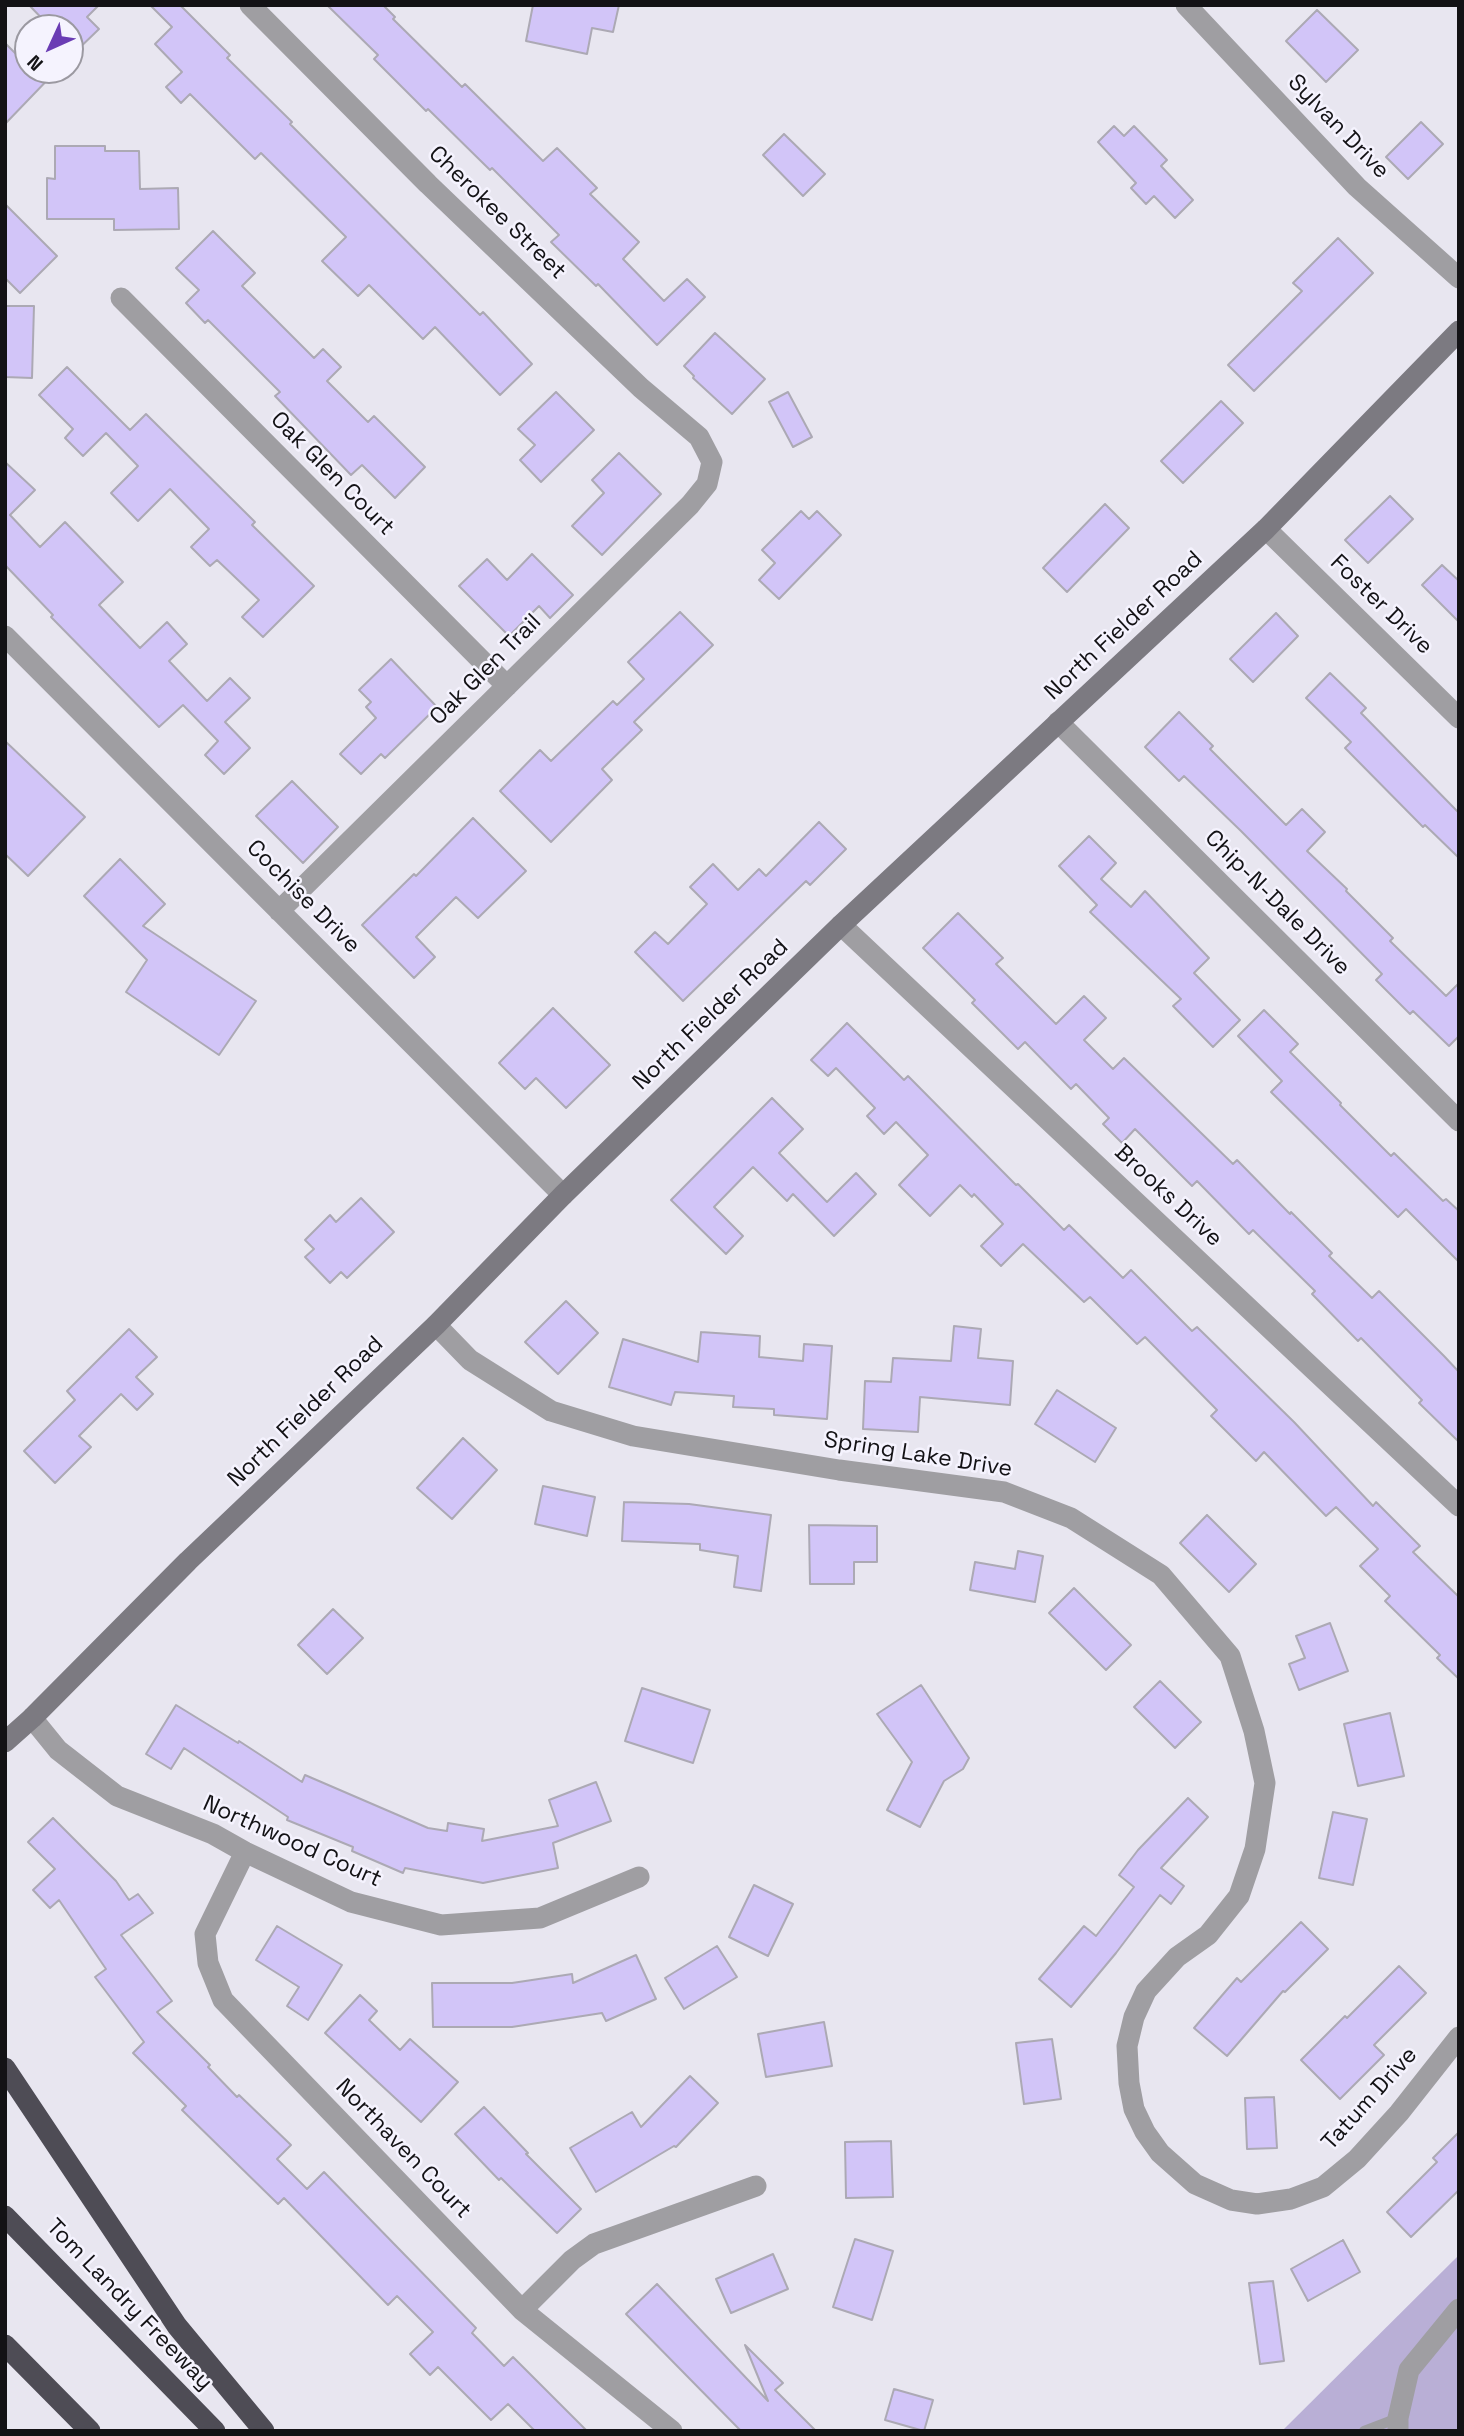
<!DOCTYPE html>
<style>
body{margin:0}
#map{position:relative;width:1464px;height:2436px;overflow:hidden;background:#e8e6f0;font-family:"Space Grotesk",sans-serif}
canvas{display:block}
.frame{position:absolute;inset:0;border:7px solid #131215;pointer-events:none}
.north{position:absolute;left:14px;top:14px;width:70px;height:70px;box-sizing:border-box;background:#f5f3fe;border:2px solid #9b99a1;border-radius:50%;rotate:225deg;font-size:19px;font-weight:700;line-height:28px;text-align:center;color:#131215}
.north::after{content:'';display:block;margin:auto;width:24px;height:32px;background:#6a3cb4;clip-path:polygon(50% 0,100% 100%,50% 72%,0 100%)}
</style>
<div id="map">
<canvas width="1464" height="2436"></canvas>
<div class="frame"></div>
<div class="north">N</div>
</div>
<script>
const context = document.querySelector('canvas').getContext('2d');
context.lineJoin = 'round';
function fill(path, color) { context.fillStyle = color; context.fill(path, 'evenodd'); }
const toPath = rows => new Path2D(rows.map(r => 'M' + r).join(''));
function stroke(path, color, width, dash) { context.strokeStyle = color; context.lineWidth = width; context.lineCap = dash ? 'butt' : 'round'; context.setLineDash(dash || []); context.stroke(path); }
function drawText(font, color, halo, rows, align = 'center') {
  context.font = font + ' "Space Grotesk",sans-serif'; context.lineWidth = 5; context.setLineDash([]); context.textBaseline = 'middle'; context.strokeStyle = halo; context.fillStyle = color; for (const [text, x, y, turn = 0] of rows) {
    context.save(); context.translate(x, y); context.rotate((+turn || 0) * Math.PI / 180); context.textAlign = isNaN(turn) ? turn : align; if (halo) context.strokeText(text, 0, 0); context.fillText(text, 0, 0); context.restore();
  }
}
const green = toPath([
 [1459,2255,1459,2431,1282,2431]
]);
const building = toPath([
 [29,5,99,5,87,17,99,29,70,57,70,28,51,28,29,5],
 [150,5,180,5,230,55,227,58,292,122,290,124,480,315,483,312,532,364,500,395,435,327,423,339,369,285,358,296,322,261,346,237,261,153,255,159,190,94,181,103,166,87,182,72,155,44,172,27,150,5],
 [327,5,383,5,395,17,393,19,462,87,465,84,543,161,557,148,597,188,590,194,639,242,623,259,664,301,687,279,705,297,657,345,598,284,596,286,551,242,559,235,492,168,490,170,428,109,426,111,374,59,378,55,327,5],
 [533,5,619,5,613,32,592,28,587,54,526,41,533,5],
 [1317,10,1358,50,1326,82,1286,41,1317,10],
 [5,43,28,66,28,70,57,70,5,124,5,43],
 [1421,122,1443,144,1408,179,1386,157,1421,122],
 [1114,126,1124,136,1134,126,1167,160,1161,166,1193,200,1175,218,1154,196,1146,204,1131,188,1136,183,1098,142,1114,126],
 [784,134,825,174,803,196,763,155,784,134],
 [55,146,105,146,105,151,139,151,140,189,178,188,179,229,114,230,114,219,47,219,47,178,55,179,55,146],
 [5,204,57,256,20,293,5,278,5,204],
 [213,231,255,273,242,286,314,358,323,349,341,367,327,381,368,422,374,416,425,467,395,498,362,465,351,475,275,396,280,392,208,320,205,323,186,303,199,290,176,268,213,231],
 [1338,238,1373,273,1254,391,1228,365,1302,291,1293,283,1338,238],
 [5,306,34,306,32,378,5,377,5,306],
 [715,333,765,379,732,414,693,378,694,376,684,366,715,333],
 [67,367,130,430,146,414,255,522,252,525,314,586,263,637,242,617,259,600,217,560,210,566,191,547,209,529,170,489,138,521,111,493,138,466,106,433,83,456,65,438,73,429,39,395,67,367],
 [556,392,594,430,541,482,520,460,535,445,518,429,556,392],
 [788,392,812,437,793,447,769,402,788,392],
 [1221,401,1243,423,1183,483,1161,461,1221,401],
 [619,453,661,494,602,555,572,526,604,493,592,480,619,453],
 [5,462,35,490,10,515,40,547,65,522,123,582,99,605,140,648,167,622,187,644,169,661,207,701,230,678,250,698,225,722,250,748,224,774,205,755,218,741,183,705,159,727,51,617,53,615,5,565,5,462],
 [1390,496,1413,519,1368,563,1345,540,1390,496],
 [1105,504,1129,528,1067,592,1043,568,1105,504],
 [801,511,809,519,817,511,841,535,779,599,759,580,775,563,762,550,801,511],
 [532,554,573,595,550,618,539,606,509,636,459,586,487,559,507,580,532,554],
 [1442,565,1459,581,1459,622,1422,585,1442,565],
 [680,612,713,645,634,722,642,730,602,769,612,780,551,842,500,791,540,750,551,761,613,701,617,705,644,679,628,662,680,612],
 [1276,613,1298,636,1253,682,1230,659,1276,613],
 [391,659,437,707,385,758,381,754,361,774,340,754,376,718,366,707,371,702,359,690,391,659],
 [1330,673,1366,708,1361,713,1459,813,1459,858,1425,825,1423,827,1345,748,1351,742,1306,698,1330,673],
 [1179,712,1213,746,1210,749,1286,825,1302,809,1325,832,1307,851,1347,889,1346,891,1393,938,1390,941,1446,996,1459,983,1459,1036,1449,1046,1413,1011,1410,1014,1376,980,1382,974,1241,831,1184,776,1179,781,1145,747,1179,712],
 [5,741,85,817,28,876,5,854,5,741],
 [292,781,338,827,303,863,256,816,292,781],
 [473,818,526,871,478,918,456,897,416,937,435,957,414,978,362,925,414,874,416,876,473,818],
 [819,822,846,849,810,885,806,881,683,1001,635,952,655,932,668,944,707,904,690,887,713,864,738,890,759,869,766,876,819,822],
 [1089,836,1116,863,1101,879,1131,907,1145,891,1209,958,1194,973,1240,1020,1213,1047,1173,1006,1181,999,1090,912,1097,905,1059,866,1089,836],
 [120,859,165,904,143,926,256,1001,219,1055,126,992,147,960,84,896,120,859],
 [958,913,1003,958,996,964,1056,1024,1084,996,1106,1018,1084,1040,1113,1069,1124,1058,1233,1164,1237,1160,1290,1214,1291,1212,1332,1253,1329,1256,1372,1298,1379,1291,1444,1356,1459,1372,1459,1442,1419,1403,1422,1400,1361,1338,1358,1341,1312,1294,1315,1291,1253,1230,1249,1234,1197,1181,1192,1186,1135,1129,1122,1143,1103,1124,1109,1118,1076,1084,1071,1089,1025,1042,1018,1049,972,1003,975,1000,923,948,958,913],
 [553,1008,610,1065,566,1108,536,1078,525,1089,499,1063,553,1008],
 [1264,1010,1298,1044,1290,1052,1341,1103,1340,1105,1391,1156,1394,1153,1443,1201,1446,1199,1459,1211,1459,1262,1406,1209,1398,1217,1271,1092,1282,1081,1238,1036,1264,1010],
 [847,1023,904,1080,908,1076,1016,1185,1018,1184,1064,1230,1069,1225,1123,1278,1131,1270,1192,1331,1197,1327,1294,1422,1373,1506,1376,1502,1420,1546,1413,1552,1459,1597,1459,1679,1437,1658,1440,1655,1385,1601,1390,1596,1360,1566,1378,1549,1336,1507,1326,1516,1264,1452,1256,1461,1211,1416,1217,1410,1145,1337,1137,1344,1090,1297,1084,1302,1023,1244,1001,1266,981,1246,1003,1224,974,1194,972,1197,960,1185,930,1216,899,1185,928,1155,896,1122,884,1134,867,1116,875,1108,836,1068,828,1076,811,1060,847,1023],
 [772,1098,803,1129,779,1153,827,1202,856,1173,876,1194,834,1236,793,1194,787,1201,753,1167,714,1207,743,1236,726,1254,671,1200,772,1098],
 [361,1198,394,1232,347,1278,341,1272,330,1283,305,1257,314,1249,305,1240,330,1215,336,1222,361,1198],
 [566,1301,598,1333,558,1374,525,1342,566,1301],
 [954,1326,981,1329,978,1358,1013,1361,1010,1405,920,1397,918,1432,863,1429,865,1381,891,1382,893,1358,951,1361,954,1326],
 [129,1329,157,1357,136,1377,153,1394,137,1410,121,1394,79,1436,91,1447,55,1483,24,1451,75,1400,67,1391,129,1329],
 [701,1332,760,1336,759,1357,803,1361,804,1344,832,1346,827,1419,774,1415,774,1409,733,1407,734,1396,675,1392,671,1405,609,1387,623,1339,698,1362,701,1332],
 [1057,1390,1116,1428,1095,1462,1035,1424,1057,1390],
 [463,1438,497,1470,452,1519,417,1488,463,1438],
 [543,1486,595,1497,587,1536,535,1524,543,1486],
 [624,1502,689,1504,771,1515,761,1591,734,1587,738,1556,700,1550,700,1544,622,1541,624,1502],
 [1207,1515,1256,1564,1229,1592,1180,1543,1207,1515],
 [809,1525,877,1526,877,1562,854,1562,854,1584,810,1584,809,1525],
 [1018,1551,1043,1556,1035,1602,970,1590,975,1562,1015,1569,1018,1551],
 [1074,1588,1131,1645,1106,1670,1049,1613,1074,1588],
 [333,1609,363,1638,327,1674,298,1645,333,1609],
 [1330,1623,1348,1671,1299,1690,1289,1664,1305,1658,1296,1636,1330,1623],
 [1160,1681,1201,1722,1175,1748,1134,1707,1160,1681],
 [921,1685,969,1758,963,1769,944,1781,920,1827,887,1810,912,1762,877,1714,921,1685],
 [642,1688,710,1710,693,1763,625,1741,642,1688],
 [176,1705,238,1743,239,1741,302,1782,305,1775,428,1828,447,1831,448,1823,484,1829,482,1841,558,1826,549,1800,596,1782,611,1821,553,1843,558,1868,483,1883,405,1868,403,1873,352,1851,353,1847,287,1820,288,1817,184,1748,171,1769,146,1754,176,1705],
 [1390,1713,1404,1776,1358,1786,1344,1724,1390,1713],
 [1188,1798,1208,1817,1161,1868,1184,1886,1171,1904,1160,1895,1116,1953,1071,2007,1039,1979,1084,1926,1096,1936,1134,1887,1119,1875,1138,1850,1188,1798],
 [1333,1812,1367,1819,1353,1885,1319,1878,1333,1812],
 [53,1818,116,1881,129,1900,138,1894,153,1913,121,1935,172,2001,157,2012,210,2065,208,2067,237,2097,239,2095,291,2145,277,2159,307,2189,324,2172,476,2328,472,2333,504,2366,513,2357,587,2431,535,2431,508,2404,491,2420,438,2367,430,2375,410,2354,433,2332,397,2296,388,2305,284,2198,278,2204,182,2110,186,2106,133,2053,144,2042,95,1977,106,1969,59,1900,50,1908,33,1890,55,1869,28,1842,53,1818],
 [754,1885,793,1904,768,1956,729,1937,754,1885],
 [1301,1922,1328,1949,1285,1992,1283,1991,1227,2056,1194,2028,1237,1978,1241,1982,1301,1922],
 [277,1926,342,1965,308,2020,287,2006,299,1987,256,1960,277,1926],
 [717,1946,737,1977,684,2009,665,1978,717,1946],
 [636,1955,656,1999,606,2021,602,2013,512,2027,433,2027,432,1983,512,1983,572,1974,573,1983,636,1955],
 [1399,1966,1426,1993,1374,2045,1384,2055,1340,2099,1301,2060,1345,2016,1347,2018,1399,1966],
 [360,1995,377,2011,369,2020,400,2050,410,2039,458,2082,421,2122,325,2033,360,1995],
 [824,2022,832,2066,766,2077,758,2034,824,2022],
 [1052,2039,1061,2099,1024,2104,1016,2043,1052,2039],
 [690,2076,718,2103,676,2147,674,2146,596,2192,570,2148,632,2112,641,2127,690,2076],
 [1274,2097,1277,2148,1247,2149,1245,2098,1274,2097],
 [484,2107,528,2153,526,2154,581,2209,557,2233,501,2178,499,2180,455,2134,484,2107],
 [1459,2132,1459,2190,1411,2237,1387,2212,1437,2162,1433,2158,1459,2132],
 [891,2141,893,2197,846,2198,845,2142,891,2141],
 [855,2239,893,2251,872,2320,833,2307,855,2239],
 [1343,2240,1360,2272,1308,2301,1291,2269,1343,2240],
 [773,2254,788,2289,731,2313,716,2279,773,2254],
 [1273,2281,1284,2361,1260,2364,1249,2283,1273,2281],
 [657,2284,768,2401,745,2345,783,2383,775,2390,816,2431,741,2431,626,2314,657,2284],
 [894,2389,933,2400,924,2431,885,2420,894,2389]
]);
const service = toPath([
 [1364,2431,1398,2418]
]);
const minor = toPath([
 [250,5,428,184,641,388,699,437,712,462,707,484,690,505,279,911],
 [1186,5,1357,187,1459,278],
 [121,298,507,686],
 [1266,529,1459,718],
 [5,636,563,1195],
 [1058,722,1459,1121],
 [841,925,1459,1506],
 [436,1325,470,1360,551,1411,633,1436,839,1470,1004,1492,1071,1518,1161,1575,1230,1656,1254,1731,1265,1783,1255,1849,1239,1896,1208,1935,1177,1957,1146,1991,1134,2017,1127,2046,1129,2083,1134,2109,1145,2132,1160,2153,1195,2184,1231,2200,1257,2204,1291,2199,1323,2187,1357,2159,1399,2113,1459,2037],
 [32,1718,58,1750,117,1796,213,1834,245,1852,351,1902,441,1925,540,1918,639,1877],
 [245,1852,205,1934,208,1963,223,2000,522,2310,672,2431],
 [522,2310,572,2260,594,2244,756,2186],
 [1398,2431,1398,2418,1409,2370,1459,2309]
]);
const secondary = toPath([
 [5,1742,32,1718,188,1561,436,1325,563,1195,841,925,1266,529,1459,331]
]);
const motorway = toPath([
 [5,2068,177,2326,264,2431],
 [5,2216,215,2431],
 [5,2345,90,2431]
]);
const streetNames = [
 ["Sylvan Drive",1338,127,46],
 ["Cherokee Street",497,213,44],
 ["Oak Glen Court",332,474,45],
 ["Foster Drive",1381,605,44],
 ["North Fielder Road",1124,626,-43],
 ["Oak Glen Trail",486,670,-45],
 ["Cochise Drive",303,897,45],
 ["Chip-N-Dale Drive",1277,903,45],
 ["North Fielder Road",711,1015,-44],
 ["Brooks Drive",1168,1196,43],
 ["North Fielder Road",306,1412,-44],
 ["Spring Lake Drive",918,1455,9],
 ["Northwood Court",292,1842,24],
 ["Tatum Drive",1370,2099,-48],
 ["Northaven Court",403,2149,46],
 ["Tom Landry Freeway",129,2305,46]
];
fill(green, '#b9afd6');
fill(building, '#d2c5f8');
stroke(building, '#aca9b4', 2);
stroke(service, '#9f9ea2', 10);
stroke(minor, '#9f9ea2', 21);
stroke(secondary, '#7c7a81', 21);
stroke(motorway, '#4e4c55', 21);
drawText('23px', '#131215', '#f5f3fe', streetNames);
</script>
